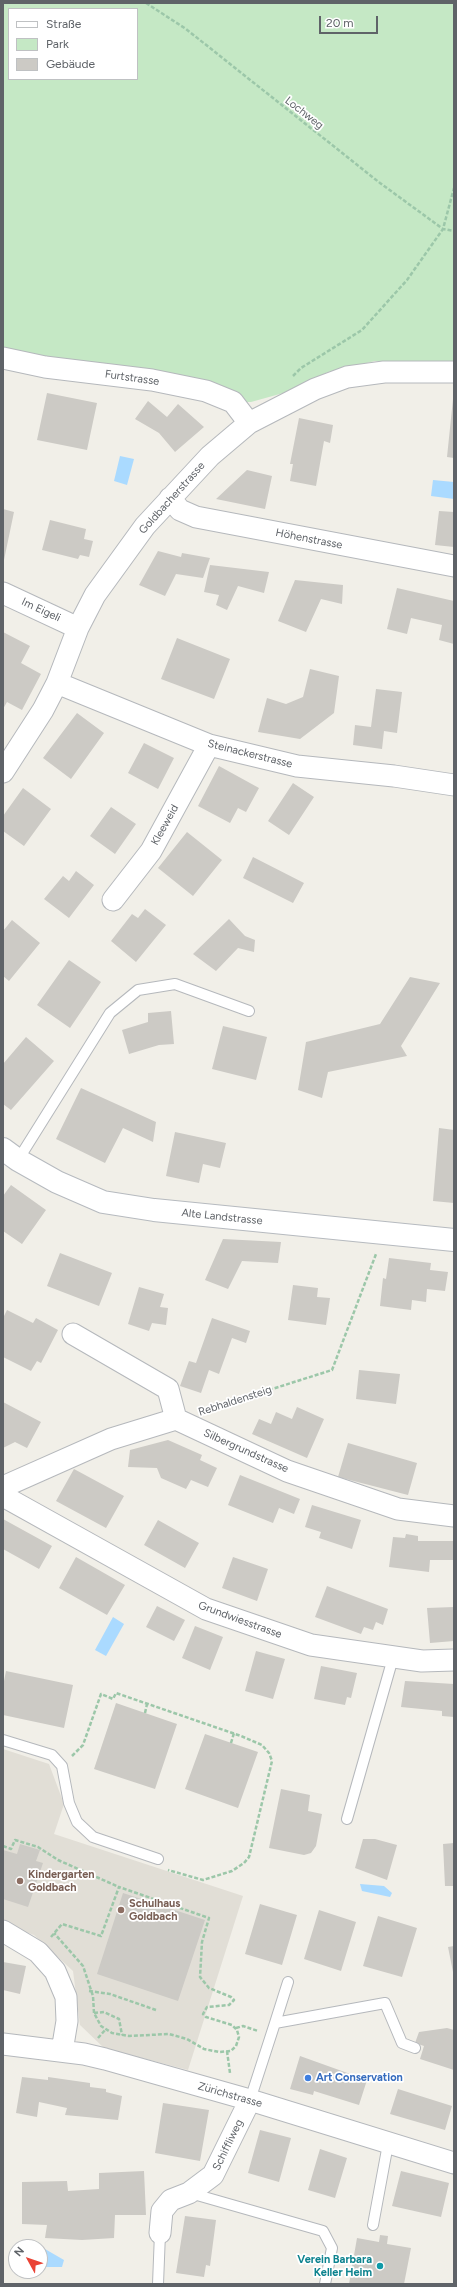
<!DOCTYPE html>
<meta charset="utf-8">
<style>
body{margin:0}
#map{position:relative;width:457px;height:2287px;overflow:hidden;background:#f1efe8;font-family:Figtree,sans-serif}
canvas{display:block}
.frame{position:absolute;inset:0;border:4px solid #5f6368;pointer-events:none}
.legend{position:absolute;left:8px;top:8px;width:130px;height:72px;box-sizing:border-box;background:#fff;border:1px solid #bfc1c3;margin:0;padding:5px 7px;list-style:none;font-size:12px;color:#5f6368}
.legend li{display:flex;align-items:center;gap:8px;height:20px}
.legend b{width:20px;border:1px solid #bfc1c3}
.north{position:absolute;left:8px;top:2239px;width:40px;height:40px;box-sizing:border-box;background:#fff;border:1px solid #bfc1c3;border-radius:50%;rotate:310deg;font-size:11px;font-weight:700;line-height:16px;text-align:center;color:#5f6368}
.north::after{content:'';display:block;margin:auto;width:14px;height:18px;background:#ea4335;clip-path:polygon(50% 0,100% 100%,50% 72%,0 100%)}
.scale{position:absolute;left:319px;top:16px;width:59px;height:18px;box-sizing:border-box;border:2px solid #5f6368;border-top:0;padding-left:5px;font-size:12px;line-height:14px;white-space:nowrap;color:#5f6368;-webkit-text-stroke:3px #fff;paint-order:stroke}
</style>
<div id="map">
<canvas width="457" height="2287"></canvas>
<div class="frame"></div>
<ul class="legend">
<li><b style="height:5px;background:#fff"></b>Straße</li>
<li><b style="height:11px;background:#c5e8c5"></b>Park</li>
<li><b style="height:11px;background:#cccac5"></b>Gebäude</li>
</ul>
<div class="north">N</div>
<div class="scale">20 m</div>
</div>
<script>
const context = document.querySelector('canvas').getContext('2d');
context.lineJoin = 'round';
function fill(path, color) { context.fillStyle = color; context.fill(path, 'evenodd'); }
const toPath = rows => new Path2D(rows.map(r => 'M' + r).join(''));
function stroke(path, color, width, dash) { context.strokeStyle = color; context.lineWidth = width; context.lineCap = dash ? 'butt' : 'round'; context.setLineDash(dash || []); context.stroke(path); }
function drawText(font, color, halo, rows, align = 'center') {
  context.font = font + ' Figtree,sans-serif'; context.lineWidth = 3.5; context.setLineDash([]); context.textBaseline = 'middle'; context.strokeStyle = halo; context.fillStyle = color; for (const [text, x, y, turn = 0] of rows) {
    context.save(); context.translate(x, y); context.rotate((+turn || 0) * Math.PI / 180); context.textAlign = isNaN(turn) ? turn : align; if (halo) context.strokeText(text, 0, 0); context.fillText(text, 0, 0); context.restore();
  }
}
const education = toPath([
 [3,1749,49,1764,64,1804,54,1834,243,1896,188,2070,104,2048,80,2025,73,1971,34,1935,3,1924]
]);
const green = toPath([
 [3,3,454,3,454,364,375,361,328,372,287,392,251,402,233,402,3,358],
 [9,9,137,9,137,79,9,79]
]);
const water = toPath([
 [120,456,134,459,127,485,114,481],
 [433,480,454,482,454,499,431,496],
 [113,1617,124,1624,106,1656,95,1650],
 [360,1884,384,1886,392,1893,390,1897,362,1891],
 [40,2248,45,2249,64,2260,62,2267,40,2267]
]);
const building = toPath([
 [47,393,97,403,87,450,37,440],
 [453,399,454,399,454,458,447,457],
 [148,401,167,417,178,404,204,427,175,452,159,433,135,419],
 [299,418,333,425,330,443,324,441,316,486,290,481,293,464,290,464],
 [247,470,272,476,265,509,216,499],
 [3,509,14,512,4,560,3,560],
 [439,511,454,512,454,547,435,545],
 [50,520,86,529,84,539,93,541,89,557,80,555,78,559,42,550],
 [158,551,181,557,182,553,210,558,203,578,176,574,165,596,139,585],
 [210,565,269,572,264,593,238,586,227,610,216,605,219,595,204,592],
 [295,580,343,585,342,604,321,599,306,632,278,621],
 [397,588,454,601,454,644,439,640,442,625,411,618,407,634,387,629],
 [3,632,30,646,21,663,41,674,22,710,7,702,3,709],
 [177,638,230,659,214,699,161,679],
 [310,669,339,676,334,713,300,739,258,732,267,698,286,704,303,697],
 [376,689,402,692,397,733,384,731,382,749,353,745,355,725,371,727],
 [77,713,104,733,71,779,43,758],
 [144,743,174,758,158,789,128,773],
 [219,766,259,788,246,812,238,808,230,823,198,806],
 [293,783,314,797,289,835,268,821],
 [23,788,51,809,24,846,3,831,3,816],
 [111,807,136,824,115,854,90,836],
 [187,832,222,860,193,896,158,868],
 [253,857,304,883,293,903,243,878],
 [76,871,94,885,69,918,44,899,63,876,69,881],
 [145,909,166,925,136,962,111,941,132,914,138,918],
 [229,919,245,936,255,940,254,952,238,948,216,971,193,954],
 [12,920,40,943,9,981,3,976,3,931],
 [69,960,101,982,70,1028,37,1005],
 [410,977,440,983,401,1046,407,1056,328,1072,322,1098,298,1090,306,1042,380,1024],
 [171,1011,174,1044,159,1045,129,1054,122,1030,148,1022,148,1013],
 [223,1026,267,1037,256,1080,212,1069],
 [26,1037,54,1061,11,1110,3,1104,3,1064],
 [81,1088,156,1122,153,1142,123,1128,105,1163,56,1139],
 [439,1128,454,1130,454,1203,433,1201],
 [175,1132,226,1143,220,1168,203,1164,199,1183,166,1176],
 [11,1185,46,1210,22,1244,3,1231,3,1196],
 [223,1239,281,1242,278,1263,242,1261,228,1289,205,1280],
 [60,1253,112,1273,99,1306,47,1286],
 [389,1258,431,1263,430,1270,448,1272,445,1291,427,1289,426,1302,412,1300,411,1310,380,1306,383,1278,386,1279],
 [293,1285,318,1288,317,1297,330,1298,326,1325,288,1320],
 [139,1287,164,1294,160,1307,168,1308,166,1325,152,1323,149,1331,128,1324],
 [7,1310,33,1323,36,1318,58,1330,41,1363,37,1361,31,1371,3,1357,3,1318],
 [212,1318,250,1331,246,1343,232,1338,219,1374,209,1370,201,1393,180,1386,189,1361,196,1363],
 [359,1370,400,1374,396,1404,356,1399],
 [3,1402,41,1422,27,1448,15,1442,3,1448],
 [297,1407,324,1419,307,1458,252,1434,259,1419,271,1424,276,1412,292,1419],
 [168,1440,202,1455,200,1460,217,1468,208,1487,191,1480,186,1489,161,1478,157,1468,128,1467,130,1450],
 [348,1443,417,1463,408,1495,338,1477],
 [74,1469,124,1496,106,1528,56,1501],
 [240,1475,300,1499,294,1514,279,1508,273,1523,228,1505],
 [312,1505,361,1520,352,1549,319,1538,321,1532,305,1527],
 [3,1519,52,1546,39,1569,3,1549],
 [158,1520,199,1543,185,1568,144,1545],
 [406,1534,418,1536,418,1541,454,1541,454,1560,430,1560,429,1572,389,1567,393,1537,405,1538],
 [76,1557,125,1585,107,1615,59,1588],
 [233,1557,268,1569,257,1601,222,1588],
 [327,1586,388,1609,383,1625,376,1622,373,1630,364,1627,361,1634,315,1617],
 [157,1606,185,1620,174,1641,146,1627],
 [454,1607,454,1641,430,1643,427,1608],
 [195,1626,223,1637,210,1670,182,1658],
 [256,1651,285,1659,273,1699,245,1691],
 [321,1666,357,1673,351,1698,347,1697,345,1705,314,1699],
 [6,1671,73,1685,64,1728,3,1715,3,1686],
 [405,1681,454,1684,454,1717,442,1716,442,1711,401,1707],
 [116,1703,177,1724,155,1789,94,1769],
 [205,1734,258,1752,238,1808,185,1789],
 [281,1789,310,1795,308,1811,322,1814,316,1846,311,1853,304,1855,269,1848],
 [363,1839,375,1839,397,1845,387,1880,355,1868],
 [454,1843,454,1886,445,1886,443,1844],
 [20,1844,40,1850,36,1861,43,1863,28,1907,3,1899,3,1850,17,1854],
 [123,1893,205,1920,178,2001,97,1974],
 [260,1904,297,1915,282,1965,245,1954],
 [319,1910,356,1922,341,1971,304,1959],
 [378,1916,417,1928,402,1977,363,1966],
 [454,1946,454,1972,453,1972,448,1947],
 [3,1962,26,1966,20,1994,3,1990],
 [447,2028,454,2030,454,2070,420,2059,424,2046,415,2043,419,2032],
 [300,2056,367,2080,359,2105,314,2091,313,2095,290,2089],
 [22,2077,48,2080,48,2077,90,2083,90,2087,106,2089,106,2092,122,2096,118,2120,65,2115,67,2108,39,2102,37,2117,16,2113],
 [398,2089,452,2106,445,2130,390,2114],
 [163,2103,209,2110,200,2161,155,2153],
 [260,2130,291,2138,279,2182,248,2173],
 [320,2149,347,2158,335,2198,308,2190],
 [144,2171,146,2215,115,2215,114,2238,82,2240,45,2238,47,2225,22,2224,22,2182,67,2181,68,2191,99,2189,99,2173],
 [401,2171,449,2183,441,2217,392,2206],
 [185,2216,216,2220,210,2266,206,2265,204,2277,176,2273],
 [380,2235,388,2236,387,2244,411,2248,404,2284,349,2284,357,2238,379,2242]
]);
const path = toPath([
 [146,3,186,29,380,183,443,229,454,231],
 [293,376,301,368,362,330,407,280,443,229,454,188],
 [206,1410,332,1370,376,1254],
 [145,1713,147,1704],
 [231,1743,234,1733],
 [72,1756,83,1745,101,1694,113,1699,116,1693,241,1736,262,1745,269,1753,272,1761,249,1857,244,1863,232,1871,203,1880,168,1870],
 [3,1846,11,1849,15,1840,38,1847,58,1860,119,1887],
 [51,1937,62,1924,101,1936,119,1887,209,1918,202,1942,200,1977,209,1988,231,1997,234,2000,229,2005,207,2007,203,2014,206,2017,232,2025,237,2030,239,2037,236,2046,231,2051,219,2052,204,2049,187,2039,169,2034,129,2036,112,2033,101,2026,94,2013,93,1996,83,1966,54,1933],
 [89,1991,110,1994,156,2010],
 [94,2013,104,2012,119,2019,122,2035],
 [236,2028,243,2026,258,2031],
 [98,2038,106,2029],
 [227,2051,230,2073]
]);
const lane = toPath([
 [18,1160,110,1013,138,990,175,984,249,1011],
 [3,1740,52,1755,62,1766,69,1803,77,1822,93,1837,158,1859],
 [347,1819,393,1658],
 [288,1982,275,2023,385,2003,402,2043,415,2048],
 [250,2100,275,2023],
 [190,2193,323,2231,332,2248,325,2284],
 [373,2225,388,2144],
 [158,2284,160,2233]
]);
const street = toPath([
 [3,358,45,367,152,380,206,391,233,402,249,423],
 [170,498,180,510,196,517,454,566],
 [3,593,78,628],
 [57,683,209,745,297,766,394,776,454,785],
 [3,772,43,710,57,683,78,628,95,595,145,526,210,456,249,423,315,389,347,377,384,372,454,372],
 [113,900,151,851,209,745],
 [73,1334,168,1389,176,1419,287,1471,398,1509,454,1516],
 [3,1487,111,1439,176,1419],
 [3,1496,206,1609,311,1645,422,1661,454,1660],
 [3,1931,38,1952,55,1971,66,1997,67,2021,62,2051],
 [3,2044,84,2054,105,2059,250,2100,454,2163],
 [160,2233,162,2211,171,2200,189,2193,213,2175,250,2100]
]);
const secondary = toPath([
 [3,1149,18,1160,57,1182,103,1202,154,1210,454,1240]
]);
const markers = [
 [20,1881,4,"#8d6e63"],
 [121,1910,4,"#8d6e63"],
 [308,2078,4,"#3f7fe0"],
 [380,2266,4,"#0f9aa8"]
];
const streetNames = [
 ["Lochweg",304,113,38],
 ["Furtstrasse",132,378,8],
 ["Goldbacherstrasse",172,498,-48],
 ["Höhenstrasse",309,539,11],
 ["Im Eigeli",41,610,25],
 ["Steinackerstrasse",250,754,14],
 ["Kleeweid",165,825,-61],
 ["Alte Landstrasse",222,1217,6],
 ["Rebhaldensteig",235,1401,-18],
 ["Silbergrundstrasse",246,1451,24],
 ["Grundwiesstrasse",240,1620,20],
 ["Zürichstrasse",230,2095,16],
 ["Schiffliweg",228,2145,-64]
];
const educationNames = [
 ["Kindergarten",28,1875],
 ["Goldbach",28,1888],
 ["Schulhaus",129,1904],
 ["Goldbach",129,1917]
];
const shopNames = [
 ["Art Conservation",316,2078]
];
const cultureNames = [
 ["Verein Barbara",372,2260],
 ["Keller Heim",372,2273]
];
fill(education, '#e1ded6');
fill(green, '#c5e8c5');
fill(water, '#aadaff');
fill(building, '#cccac5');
stroke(lane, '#b5b8bc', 12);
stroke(street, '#b5b8bc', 23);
stroke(secondary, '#b6babf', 24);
stroke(path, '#9cc7a9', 2.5, [4, 2]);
stroke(lane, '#fff', 10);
stroke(street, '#fff', 21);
stroke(secondary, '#fff', 22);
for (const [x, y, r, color] of markers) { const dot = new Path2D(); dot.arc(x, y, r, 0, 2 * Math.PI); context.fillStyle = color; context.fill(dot); stroke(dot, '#fff', 1.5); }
drawText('11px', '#5f6368', '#fff', streetNames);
drawText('bold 11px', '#785e54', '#fff', educationNames, 'left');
drawText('bold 11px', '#366cbe', '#fff', shopNames, 'left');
drawText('bold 11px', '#0d838f', '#fff', cultureNames, 'right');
</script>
